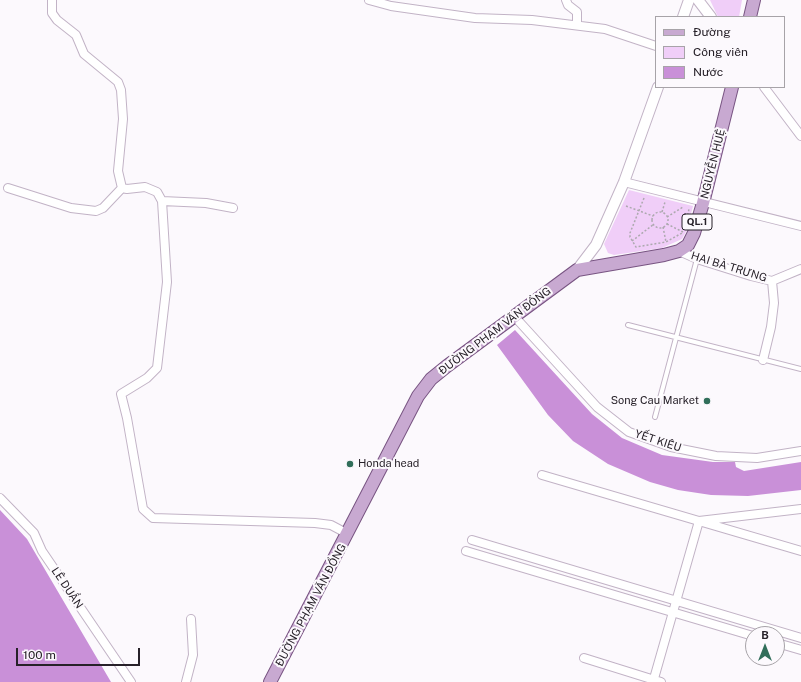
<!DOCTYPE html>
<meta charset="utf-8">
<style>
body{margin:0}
#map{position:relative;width:801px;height:682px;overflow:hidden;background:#fcf9fd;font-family:"Public Sans",sans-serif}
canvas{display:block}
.legend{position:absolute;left:655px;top:16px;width:130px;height:72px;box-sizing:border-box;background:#fcf9fd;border:1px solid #a7a3a8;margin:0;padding:5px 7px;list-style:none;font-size:12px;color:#272129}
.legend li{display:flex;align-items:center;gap:8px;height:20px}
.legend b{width:20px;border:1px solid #a7a3a8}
.north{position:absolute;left:745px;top:626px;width:40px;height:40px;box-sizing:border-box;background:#fcf9fd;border:1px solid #a7a3a8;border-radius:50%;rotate:0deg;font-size:11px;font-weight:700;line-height:16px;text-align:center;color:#272129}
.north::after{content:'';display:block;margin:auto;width:14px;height:18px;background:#316e5a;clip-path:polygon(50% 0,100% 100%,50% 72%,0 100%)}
.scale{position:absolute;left:16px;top:648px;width:124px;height:18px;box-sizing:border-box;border:2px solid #272129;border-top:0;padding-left:5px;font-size:12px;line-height:14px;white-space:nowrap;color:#272129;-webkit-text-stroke:3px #fcf9fd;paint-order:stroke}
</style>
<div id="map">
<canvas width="801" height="682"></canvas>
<ul class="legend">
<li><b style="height:5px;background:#c8a9d1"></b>Đường</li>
<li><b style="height:11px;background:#f0cef8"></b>Công viên</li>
<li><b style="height:11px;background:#c990d8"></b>Nước</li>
</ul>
<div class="north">B</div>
<div class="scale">100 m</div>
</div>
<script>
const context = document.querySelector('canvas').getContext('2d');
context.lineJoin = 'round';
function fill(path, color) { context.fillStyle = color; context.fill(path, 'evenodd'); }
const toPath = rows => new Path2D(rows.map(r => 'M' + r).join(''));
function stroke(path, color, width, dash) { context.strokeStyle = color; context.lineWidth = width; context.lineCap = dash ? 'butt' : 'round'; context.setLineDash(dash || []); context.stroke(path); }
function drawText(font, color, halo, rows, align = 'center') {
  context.font = font + ' "Public Sans",sans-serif'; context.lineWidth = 4; context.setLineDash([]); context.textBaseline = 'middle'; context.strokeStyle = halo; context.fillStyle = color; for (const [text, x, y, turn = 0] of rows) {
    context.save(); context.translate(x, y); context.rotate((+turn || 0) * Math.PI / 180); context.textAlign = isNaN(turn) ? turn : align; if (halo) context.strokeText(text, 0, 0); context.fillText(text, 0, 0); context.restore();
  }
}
const green = toPath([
 [710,0,742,0,739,17,718,17],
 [629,190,693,206,687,230,682,239,662,248,614,255,608,253,604,244]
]);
const water = toPath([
 [515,330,592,414,622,438,662,455,713,462,735,462,736,467,744,471,801,462,801,490,748,496,711,495,678,490,650,482,608,464,573,441,548,415,497,345],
 [0,510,27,539,111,682,0,682]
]);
const path = toPath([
 [644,198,630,233,630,237,636,247,666,242,682,233],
 [626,206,653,216],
 [662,212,665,202],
 '652 220a8 8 0 1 1 16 0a8 8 0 1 1-16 0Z',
 [667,217,683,207],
 [686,223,689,209],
 [667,224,683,232],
 [663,227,666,242],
 [632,241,654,224]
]);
const service = toPath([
 [628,325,801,369],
 [655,417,697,259]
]);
const minor = toPath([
 [52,0,52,13,57,20,76,35,84,54,118,82,121,90,123,119,118,171,122,188,127,189,145,187,157,192,162,201,167,282,157,368,147,378,121,394,127,418,143,509,153,518,315,523,331,525,348,534],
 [369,0,391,6,475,18,532,20,605,29,656,46],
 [566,0,568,5,577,12,577,25],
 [764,87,801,136],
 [624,182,801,226],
 [8,188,71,208,96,211,103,208,122,188],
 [162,201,206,203,233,208],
 [679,251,697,259,751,276,772,281,801,269],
 [514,316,597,407,629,432,671,447,716,456,757,458,801,451],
 [763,360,771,327,774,303,772,281],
 [542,475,801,551],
 [0,498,34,533,42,551,131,682],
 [472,540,801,638],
 [466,551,753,636],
 [777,643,801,650],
 [584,658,661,682],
 [186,682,193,655,191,619],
 [653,682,699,521,801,509]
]);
const tertiary = toPath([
 [698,0,711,17],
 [683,17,689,0],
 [577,270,596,245,624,182,658,87]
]);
const primary = toPath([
 [750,17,754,0],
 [270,682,418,396,431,379,447,366,577,270,664,255,679,251,688,245,694,233,703,203,732,87]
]);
const markers = [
 [707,401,4,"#316e5a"],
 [350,464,4,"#316e5a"]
];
const shields = [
 [697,222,30]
];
const shieldNames = [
 ["QL.1",697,222]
];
const streetNames = [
 ["NGUYỄN HUỆ",713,164,-76],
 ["HAI BÀ TRƯNG",729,267,17],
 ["ĐƯỜNG PHẠM VĂN ĐỒNG",495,331,-37],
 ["YẾT KIÊU",658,441,18],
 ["LÊ DUẨN",67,588,56],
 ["ĐƯỜNG PHẠM VĂN ĐỒNG",311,605,-62]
];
const poiNames = [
 ["Song Cau Market",699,401],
 ["Honda head",358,464,"left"]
];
fill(green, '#f0cef8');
fill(water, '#c990d8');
stroke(service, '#c2b3c6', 6);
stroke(minor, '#c2b3c6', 10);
stroke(tertiary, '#c2b3c6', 12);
stroke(primary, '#785482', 14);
stroke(path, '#ada9af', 1.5, [2, 2]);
stroke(service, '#fff', 4);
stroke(minor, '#fff', 8);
stroke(tertiary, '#fff', 10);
stroke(primary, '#c8a9d1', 12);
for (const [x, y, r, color] of markers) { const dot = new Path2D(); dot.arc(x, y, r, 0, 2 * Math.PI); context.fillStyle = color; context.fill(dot); stroke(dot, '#fcf9fd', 1.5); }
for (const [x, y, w] of shields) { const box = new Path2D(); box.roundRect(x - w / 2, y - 8, w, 16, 3); context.fillStyle = '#fcf9fd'; context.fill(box); stroke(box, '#272129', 1); }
drawText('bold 10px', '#272129', null, shieldNames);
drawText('11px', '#272129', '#fcf9fd', streetNames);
drawText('11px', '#272129', '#fcf9fd', poiNames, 'right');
</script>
